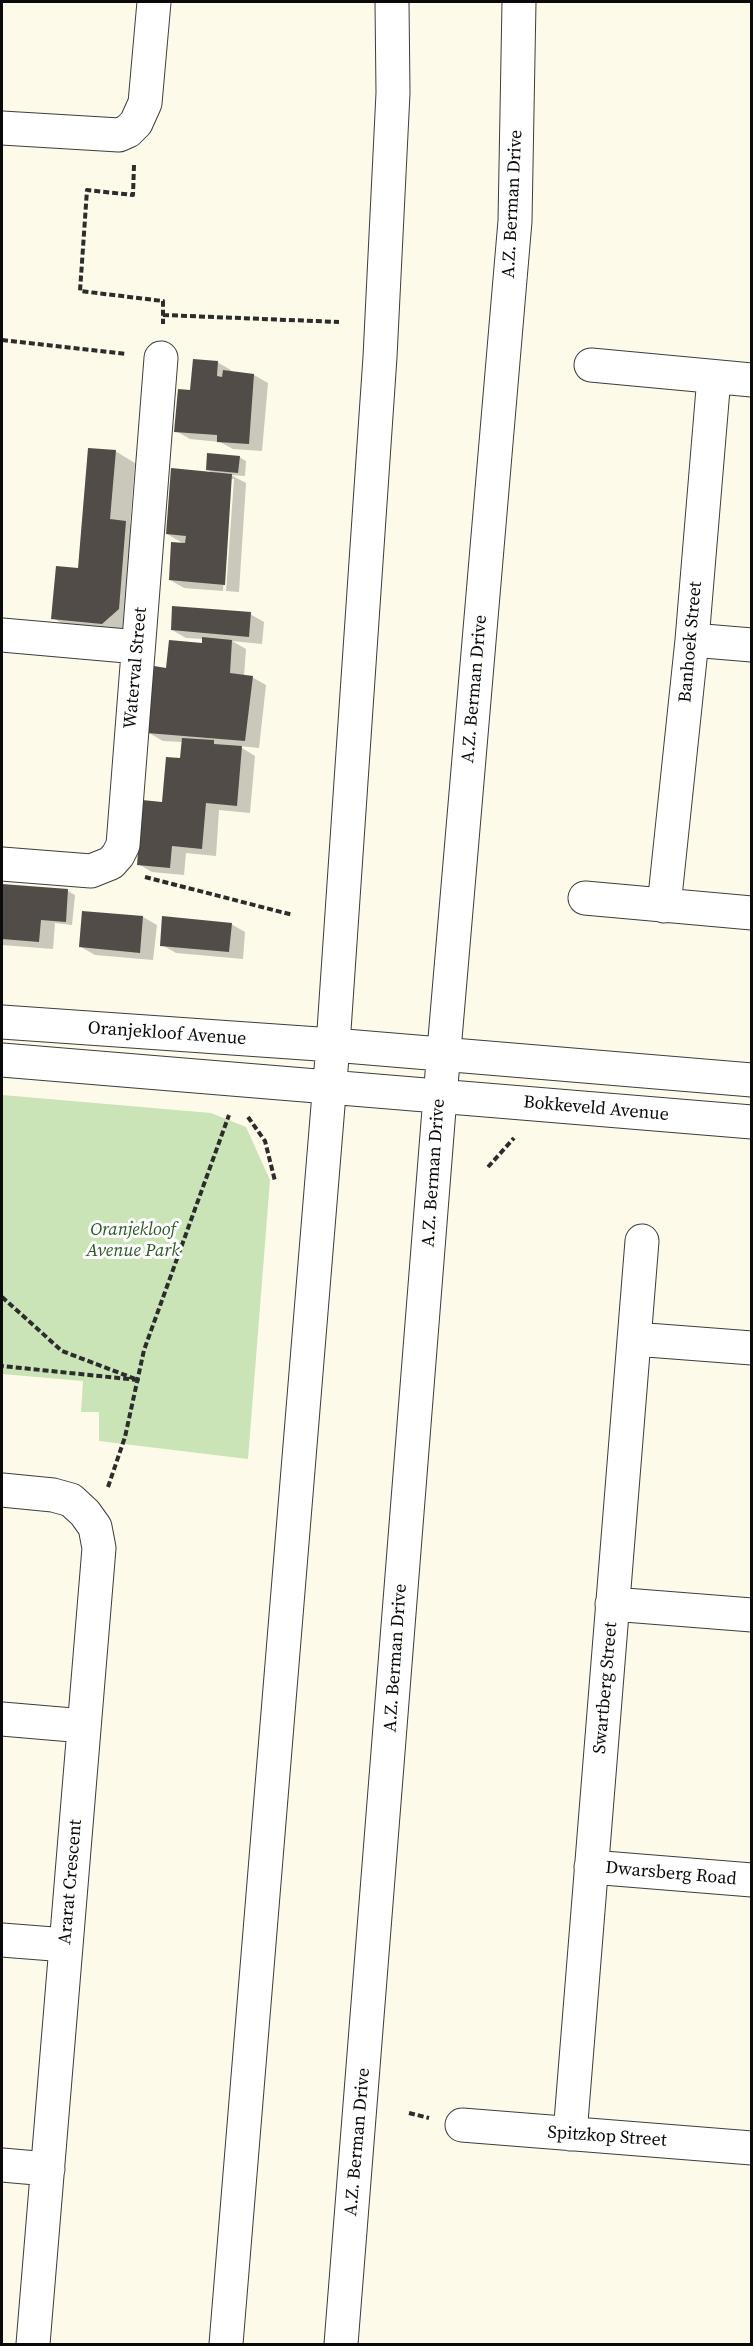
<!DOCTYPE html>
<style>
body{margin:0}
#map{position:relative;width:753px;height:2346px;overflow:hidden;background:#fdfae9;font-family:"Source Serif 4",serif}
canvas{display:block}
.frame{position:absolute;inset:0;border:3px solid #0a0a0a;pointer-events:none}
</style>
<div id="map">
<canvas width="753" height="2346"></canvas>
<div class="frame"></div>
</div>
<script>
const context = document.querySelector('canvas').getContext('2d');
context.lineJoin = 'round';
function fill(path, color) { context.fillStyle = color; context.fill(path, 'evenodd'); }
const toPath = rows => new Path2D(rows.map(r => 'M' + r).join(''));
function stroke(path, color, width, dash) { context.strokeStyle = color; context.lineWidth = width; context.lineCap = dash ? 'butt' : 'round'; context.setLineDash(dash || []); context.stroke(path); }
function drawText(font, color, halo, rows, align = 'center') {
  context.font = font + ' "Source Serif 4",serif'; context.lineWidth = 6; context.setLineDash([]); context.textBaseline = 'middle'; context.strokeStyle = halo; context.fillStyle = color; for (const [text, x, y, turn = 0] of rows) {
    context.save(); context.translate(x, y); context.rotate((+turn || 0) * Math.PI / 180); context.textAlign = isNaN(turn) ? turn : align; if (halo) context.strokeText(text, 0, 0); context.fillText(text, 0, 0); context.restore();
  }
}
const green = toPath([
 [2,1095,211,1113,246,1127,270,1180,248,1459,99,1441,99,1412,81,1412,83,1381,2,1374]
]);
const shadow = toPath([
 [217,362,231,370,231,373,254,375,268,383,262,451,233,449,220,442,190,439,176,431,191,392],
 [115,451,135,463,130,524,145,533,122,634,73,630,53,618,79,569],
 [239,457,246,461,245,476,231,475,246,483,239,592,226,591,234,479,231,479,223,591,184,588,170,580,186,545,167,534,214,474,207,469],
 [250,614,264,622,262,644,232,641,246,649,244,676,252,677,266,685,259,748,239,746,255,756,250,813,219,810,216,856,186,853,184,875,152,872,138,864,181,760,183,742,163,741,149,733,168,670,203,644,204,639,186,638,172,630],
 [2,886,68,891,75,895,72,925,55,923,53,949,2,945,2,898,3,898,2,897],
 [143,917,157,925,153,960,95,955,81,947],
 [231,924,245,932,243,959,176,953,162,945]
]);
const building = toPath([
 [193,359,218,361,217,376,222,377,223,370,254,374,249,444,217,442,217,435,174,432,178,389,190,390],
 [88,448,116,450,110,519,126,521,119,609,102,624,51,619,56,566,78,568],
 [207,453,240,456,238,473,206,470],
 [171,468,232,474,225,585,169,580,171,542,185,543,186,536,166,534],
 [172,606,251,612,249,637,171,630],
 [202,637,232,640,230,673,253,676,245,741,147,733,154,666,166,668,169,640,202,643],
 [182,738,214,740,214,744,242,746,237,806,206,803,202,849,172,846,170,868,137,865,142,800,162,802,166,757,180,758],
 [2,884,68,889,66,922,41,920,39,942,2,939],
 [82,911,143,916,140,953,79,947],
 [162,916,232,923,229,952,160,946]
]);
const path = toPath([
 [134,165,133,195,87,190,80,291,163,301,163,324],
 [163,315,339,322],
 [2,340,127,354],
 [145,877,293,915],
 [248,1117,265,1141,275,1181],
 [488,1167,514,1138],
 [2,1297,62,1351,138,1380,2,1366],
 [108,1487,125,1437,144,1350,229,1115],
 [409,2113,429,2118]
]);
const minor = toPath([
 [2,128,119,135,128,131,136,123,145,103,154,2],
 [591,365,752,380],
 [2,635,138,647],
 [692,640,752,645],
 [2,864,91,871,111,863,118,855,123,845,161,358],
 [585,898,752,913],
 [664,906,692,640,714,377],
 [634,1339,752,1348],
 [2,1490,53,1495,71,1500,85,1513,95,1527,99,1548,33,2344],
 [612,1604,752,1615],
 [2,1719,84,1726],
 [591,1867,752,1880],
 [2,1940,66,1945],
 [462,2125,752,2148],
 [570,2134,642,1241],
 [2,2165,48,2169]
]);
const tertiary = toPath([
 [2,1022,333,1045,752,1080],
 [2,1060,752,1122],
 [226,2344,333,1045,380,357,393,93,392,2],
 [341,2344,440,1097,515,221,519,2]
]);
const streetNames = [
 ["A.Z. Berman Drive",513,204,-87],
 ["Banhoek Street",691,642,-85],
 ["Waterval Street",136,668,-85],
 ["A.Z. Berman Drive",475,689,-85],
 ["Oranjekloof Avenue",167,1034,4],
 ["Bokkeveld Avenue",596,1109,5],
 ["A.Z. Berman Drive",434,1173,-86],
 ["A.Z. Berman Drive",396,1658,-86],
 ["Swartberg Street",606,1688,-85],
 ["Dwarsberg Road",671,1874,5],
 ["Ararat Crescent",71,1882,-85],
 ["Spitzkop Street",607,2137,4],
 ["A.Z. Berman Drive",358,2142,-85]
];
const parkNames = [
 ["Oranjekloof",133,1230],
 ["Avenue Park",133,1251]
];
fill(green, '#cae3b7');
fill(shadow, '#0003');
fill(building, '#514c47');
stroke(minor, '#3d3d3d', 35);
stroke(tertiary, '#3d3d3d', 35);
stroke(path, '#2c2c2c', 4, [6, 3]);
stroke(minor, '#fff', 33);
stroke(tertiary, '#fff', 33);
drawText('18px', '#0a0a0a', '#fff', streetNames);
drawText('italic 18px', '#295a22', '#fff', parkNames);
</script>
